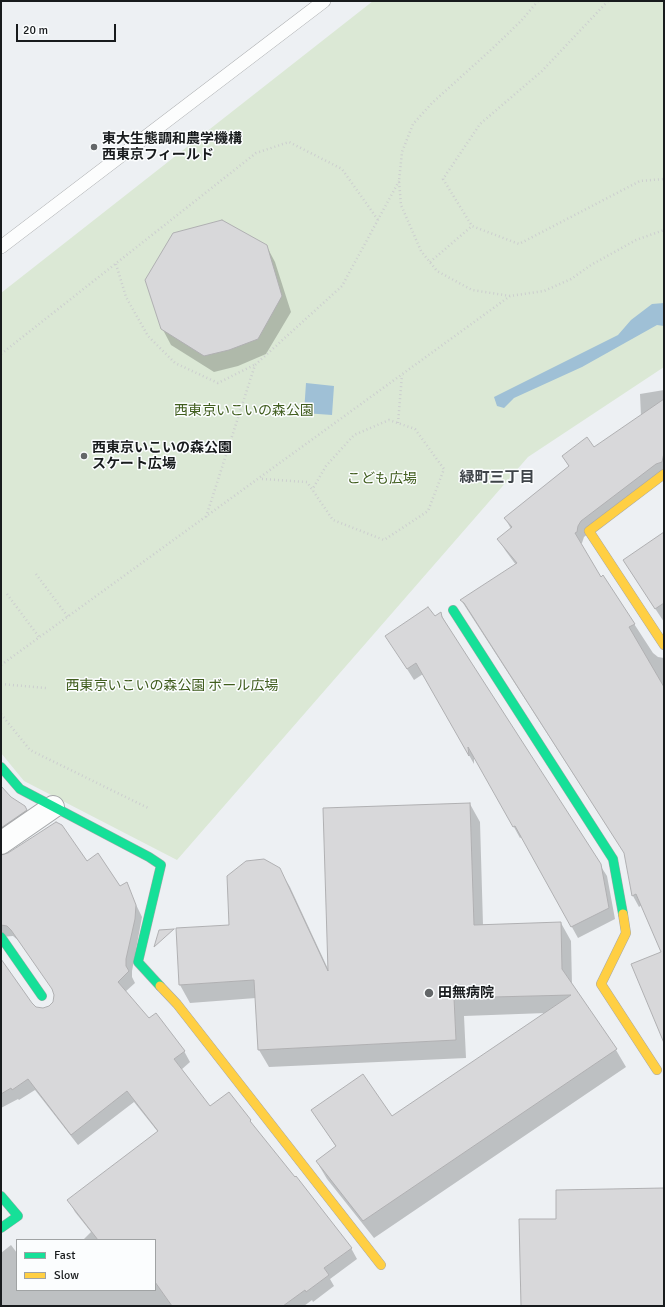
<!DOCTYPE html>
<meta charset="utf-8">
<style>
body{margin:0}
#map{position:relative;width:665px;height:1307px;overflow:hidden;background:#edf0f3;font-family:Signika,sans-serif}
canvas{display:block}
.frame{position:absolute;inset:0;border:2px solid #181b1d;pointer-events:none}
.legend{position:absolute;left:16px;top:1239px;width:140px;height:52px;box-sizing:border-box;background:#fbfdfe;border:1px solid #a0a3a4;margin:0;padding:5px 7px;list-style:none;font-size:12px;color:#181b1d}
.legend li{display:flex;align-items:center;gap:8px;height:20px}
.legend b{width:20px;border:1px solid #a0a3a4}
.scale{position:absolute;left:16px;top:24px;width:100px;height:18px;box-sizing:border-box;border:2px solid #181b1d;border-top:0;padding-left:5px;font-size:12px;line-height:14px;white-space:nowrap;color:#181b1d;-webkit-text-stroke:3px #fbfdfe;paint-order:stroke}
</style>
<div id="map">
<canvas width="665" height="1307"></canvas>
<div class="frame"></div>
<ul class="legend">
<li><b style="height:5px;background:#16e098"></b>Fast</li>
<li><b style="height:5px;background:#ffcf43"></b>Slow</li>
</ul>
<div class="scale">20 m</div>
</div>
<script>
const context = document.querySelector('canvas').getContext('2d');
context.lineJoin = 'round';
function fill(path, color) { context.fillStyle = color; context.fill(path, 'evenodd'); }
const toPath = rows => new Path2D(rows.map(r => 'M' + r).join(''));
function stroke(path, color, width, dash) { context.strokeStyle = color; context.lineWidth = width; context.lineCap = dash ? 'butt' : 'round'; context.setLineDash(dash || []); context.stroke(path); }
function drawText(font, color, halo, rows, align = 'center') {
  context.font = font + ' Signika,"Noto Sans JP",sans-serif'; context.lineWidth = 3; context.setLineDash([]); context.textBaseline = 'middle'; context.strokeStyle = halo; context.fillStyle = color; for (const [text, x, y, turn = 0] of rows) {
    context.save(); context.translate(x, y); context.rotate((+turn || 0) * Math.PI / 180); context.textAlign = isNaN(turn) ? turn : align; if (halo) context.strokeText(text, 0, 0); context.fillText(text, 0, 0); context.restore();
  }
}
const green = toPath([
 [373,1,664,1,664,367,528,457,177,860,24,781,1,753,1,293]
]);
const water = toPath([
 [664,303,664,326,657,325,582,367,514,398,504,408,497,406,494,397,618,335,631,320,652,304],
 [306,383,334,386,332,415,304,413]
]);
const shadow = toPath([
 [266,245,275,262,291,312,266,354,238,366,214,372,171,345,162,328],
 [664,390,664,474,584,537,582,543,580,544,600,578,603,576,653,653,658,657,664,658,664,1014,662,952,642,905,639,907,633,896,625,854,461,600,516,565,505,550,499,539,511,529,505,518,569,467,563,456,594,448,641,416,640,394],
 [664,533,664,622,631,572],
 [441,614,448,627,607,876,615,919,578,938,522,837,520,838,474,755,474,764,423,674,414,680,386,636,434,618],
 [1,788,10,798,24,807,33,821,1,843],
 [470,804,480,822,483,925,561,923,571,941,572,985,616,1050,626,1067,374,1238,327,1179,317,1162,336,1147,312,1110,392,1118,546,1013,464,1016,466,1058,269,1067,259,1050,256,998,190,1003,180,985,177,929,230,926,279,869,290,887,329,971],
 [1,856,87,862,120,887,126,884,142,917,132,971,132,977,135,983,125,992,149,1019,184,1051,190,1062,181,1070,210,1107,250,1120,254,1127,351,1248,357,1259,330,1279,334,1286,313,1302,312,1300,304,1306,1,1306,1,1253,11,1245,17,1253,17,1290,155,1290,155,1240,83,1240,91,1232,75,1212,69,1201,158,1132,134,1102,78,1145,35,1090,19,1100,18,1099,1,1108,1,961,31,1004,37,1008,43,1009,49,1007,54,1001,55,992,19,941,13,936,1,937]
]);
const building = toPath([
 [222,220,267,245,282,296,258,339,229,350,204,356,161,329,145,280,173,233,222,220],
 [664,399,664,453,662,462,656,464,581,521,578,526,577,532,575,533,601,577,603,575,635,624,629,627,664,687,664,1043,631,964,661,952,636,894,632,896,624,853,464,603,460,600,517,563,497,539,512,527,504,518,569,466,562,456,587,437,594,447,664,399],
 [664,532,664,603,655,609,623,560,664,532],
 [428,607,435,616,441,612,442,617,601,864,609,908,571,927,515,826,513,827,468,747,469,756,416,663,407,669,385,636,428,607],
 [1,786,11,797,25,806,27,810,1,828,1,786],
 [470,803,474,925,561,922,562,969,617,1049,363,1221,316,1161,336,1146,311,1110,363,1074,392,1116,571,995,454,998,456,1040,258,1050,254,980,179,985,176,928,229,925,227,876,246,861,264,859,280,868,328,971,323,808,470,803],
 [56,822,62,825,87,861,98,853,120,886,127,882,136,905,135,919,126,959,126,966,129,971,118,982,149,1018,156,1013,185,1051,174,1059,210,1106,229,1092,251,1120,250,1121,295,1177,296,1176,352,1248,324,1268,329,1275,306,1292,305,1290,283,1306,172,1306,155,1282,155,1240,98,1240,67,1200,158,1131,127,1091,71,1135,28,1079,12,1090,11,1088,1,1094,1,959,32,1003,36,1007,43,1008,49,1006,53,1002,54,995,52,989,11,930,7,926,1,925,1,855,8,853,56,822],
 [174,929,154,947,159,930,174,929],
 [664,1188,664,1306,521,1306,519,1219,556,1219,556,1190,664,1188]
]);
const path = toPath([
 [538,1,521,21,493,48,432,103,413,124,402,152,399,181,401,205,421,251,437,271,472,290,510,296,544,291,571,279,591,265,636,240,664,230],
 [608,1,542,71,480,124,443,179,472,226,519,244,640,181,664,179],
 [430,262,472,226],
 [116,264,126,297,148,336,175,363,218,383,254,365],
 [1,354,256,153,289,142,342,169,378,220],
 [398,423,402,375],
 [262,479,307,482,333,520,384,540,428,511,444,469,415,429,389,420,354,435,326,466,312,490],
 [206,517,255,365,342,286,399,181],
 [36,574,68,617],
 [7,594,39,637],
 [1,665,510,296],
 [1,684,46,688],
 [1,714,30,750,148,808]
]);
const lane = toPath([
 [1,247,324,1]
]);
const street = toPath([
 [1,843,53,807]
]);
const fast = toPath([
 [453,610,613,859,623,914],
 [1,767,20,789,149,857,161,865,138,962,160,986],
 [1,937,42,996],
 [1,1196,18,1216,1,1228]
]);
const slow = toPath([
 [664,474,589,531,664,645],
 [623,914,626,933,601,984,657,1070],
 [160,986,177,1004,381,1265]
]);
const markers = [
 [94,147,4,"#636668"],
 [84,456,4,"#636668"],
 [429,993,5,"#636668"]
];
const poiNames = [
 ["東大生態調和農学機構",102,139],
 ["西東京フィールド",102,155],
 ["西東京いこいの森公園",92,448],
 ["スケート広場",92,464],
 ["田無病院",438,993]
];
const parkNames = [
 ["西東京いこいの森公園",244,411],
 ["こども広場",382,479],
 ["西東京いこいの森公園 ボール広場",172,686]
];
const neighbourhoodNames = [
 ["緑町三丁目",497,478]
];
fill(green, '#dbe8d5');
fill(water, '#9fc0d6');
fill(shadow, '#0003');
fill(building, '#d8d8da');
stroke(building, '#b0b0b2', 1);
stroke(lane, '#a5a7a9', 14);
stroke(street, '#a5a7a9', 24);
stroke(fast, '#a5a7a9', 10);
stroke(slow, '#a5a7a9', 10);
stroke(path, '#cccecf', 2.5, [1, 3]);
stroke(lane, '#fcfdfd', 13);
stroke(street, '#fcfdfd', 22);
stroke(fast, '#16e098', 9);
stroke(slow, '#ffcf43', 9);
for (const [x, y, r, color] of markers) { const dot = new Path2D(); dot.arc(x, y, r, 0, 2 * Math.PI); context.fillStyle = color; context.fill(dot); stroke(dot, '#fbfdfe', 1.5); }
drawText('bold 14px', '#181b1d', '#fbfdfe', poiNames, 'left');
drawText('14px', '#405d1e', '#fbfdfe', parkNames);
drawText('bold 15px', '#3e4348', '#fbfdfe', neighbourhoodNames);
</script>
